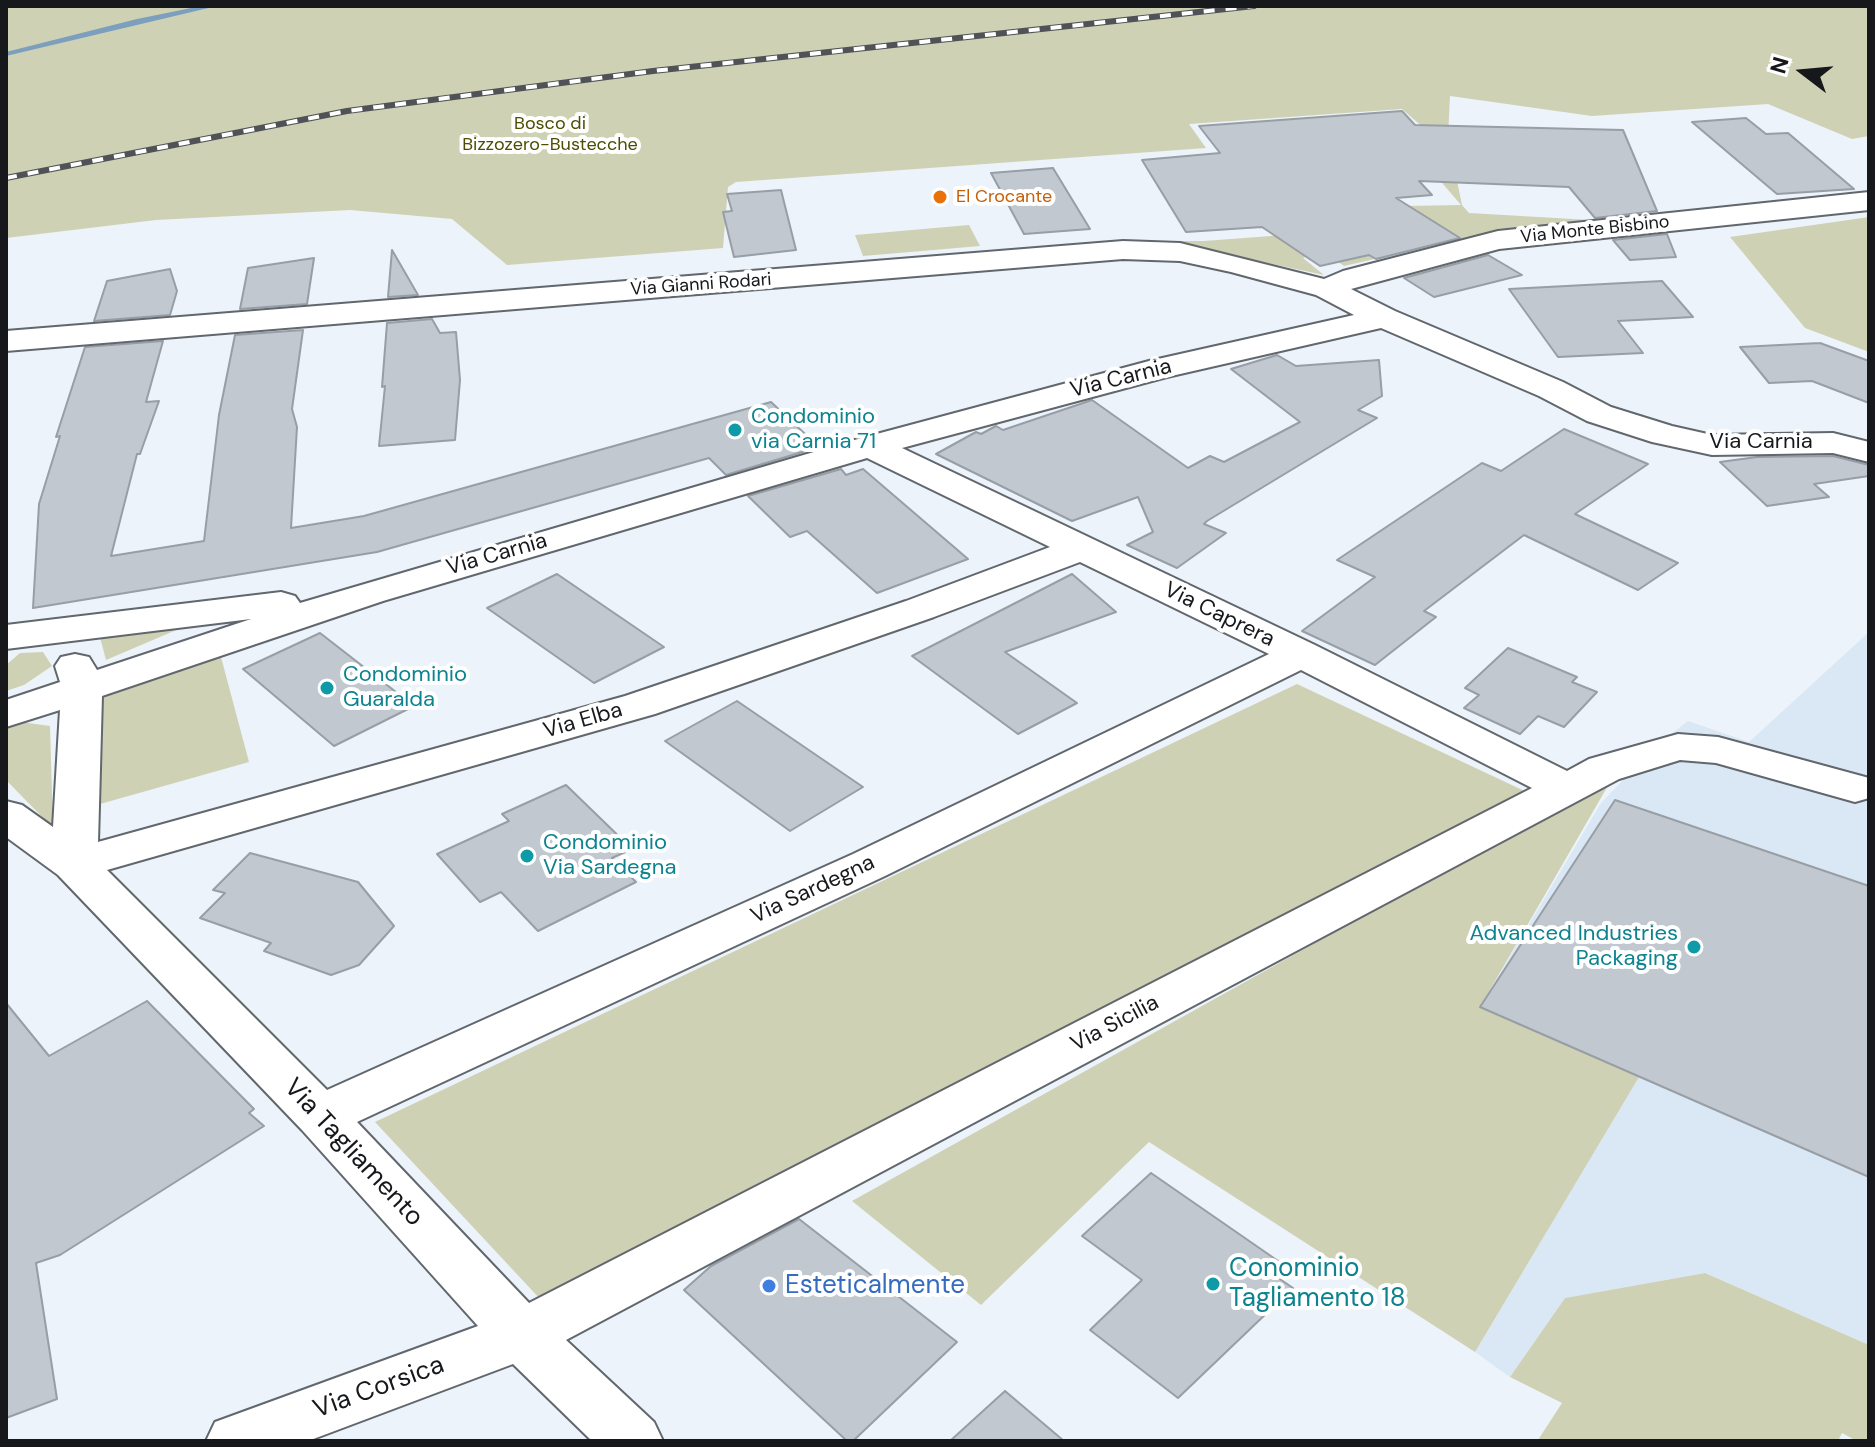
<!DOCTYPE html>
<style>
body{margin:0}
#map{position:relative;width:1875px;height:1447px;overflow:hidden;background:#ecf3fa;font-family:"DM Sans",sans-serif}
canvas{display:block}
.frame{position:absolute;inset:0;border:8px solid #16181b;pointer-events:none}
.north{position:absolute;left:1763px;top:32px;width:80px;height:80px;-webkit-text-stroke:6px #fff;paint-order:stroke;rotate:286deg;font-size:22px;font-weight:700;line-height:32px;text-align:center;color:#16181b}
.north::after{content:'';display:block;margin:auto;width:28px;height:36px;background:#16181b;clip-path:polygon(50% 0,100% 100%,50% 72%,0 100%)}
</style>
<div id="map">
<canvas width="1875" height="1447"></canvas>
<div class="frame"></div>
<div class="north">N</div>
</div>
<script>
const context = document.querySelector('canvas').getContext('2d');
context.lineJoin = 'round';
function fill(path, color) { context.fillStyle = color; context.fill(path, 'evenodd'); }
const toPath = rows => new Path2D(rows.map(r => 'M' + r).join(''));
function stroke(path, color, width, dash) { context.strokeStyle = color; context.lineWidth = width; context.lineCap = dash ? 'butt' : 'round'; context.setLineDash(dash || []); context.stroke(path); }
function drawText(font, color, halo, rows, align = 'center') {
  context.font = font + ' "DM Sans",sans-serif'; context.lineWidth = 8; context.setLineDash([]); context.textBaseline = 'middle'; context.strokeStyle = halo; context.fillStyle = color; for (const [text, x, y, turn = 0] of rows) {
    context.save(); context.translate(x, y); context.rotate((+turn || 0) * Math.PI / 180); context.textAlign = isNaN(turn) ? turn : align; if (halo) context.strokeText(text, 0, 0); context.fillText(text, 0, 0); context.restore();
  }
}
const built = toPath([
 [1869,632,1869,1345,1705,1273,1565,1298,1510,1377,1475,1352,1639,1077,1480,1007,1601,803,1656,746,1688,721,1749,742]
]);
const green = toPath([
 [6,6,1869,6,1869,136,1852,139,1768,104,1592,116,1450,96,1448,137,1462,205,1469,213,1590,220,1505,229,1344,266,1323,251,1303,258,1324,275,1164,241,1204,241,1284,235,1406,206,1461,205,1408,143,1433,136,1402,109,1189,124,1206,148,736,182,728,187,723,248,507,265,452,219,350,210,156,220,6,238],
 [1869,217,1869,352,1805,328,1730,237],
 [969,225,980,246,863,256,855,235],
 [188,625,106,660,100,637],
 [43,652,52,666,24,685,6,691,6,665,20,653],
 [221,657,249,762,100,804,101,696],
 [1297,684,1533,795,541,1300,375,1122],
 [21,722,50,726,53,828,6,780,6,728],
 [1613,777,1480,1007,1639,1077,1475,1352,1149,1142,981,1305,852,1201],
 [1705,1273,1869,1345,1869,1441,1857,1441,1842,1433,1838,1441,1538,1440,1562,1403,1510,1377,1565,1298]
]);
const stream = toPath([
 [201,6,217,6,6,56,6,52,137,19,201,6]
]);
const building = toPath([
 [1402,111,1415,125,1623,130,1657,211,1595,218,1569,187,1419,181,1432,195,1396,198,1460,238,1376,259,1369,255,1320,266,1262,227,1186,232,1142,160,1220,153,1199,126,1402,111],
 [1746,118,1766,134,1788,133,1854,189,1777,194,1692,122,1746,118],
 [1053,168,1090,229,1024,234,991,173,1053,168],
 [781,190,796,250,734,257,723,212,732,211,727,194,781,190],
 [1667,234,1676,257,1630,260,1613,240,1667,234],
 [392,250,418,295,388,297,392,250],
 [1488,255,1522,275,1434,297,1404,278,1488,255],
 [314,258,307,304,240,309,248,268,314,258],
 [170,269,177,291,170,315,94,321,107,281,170,269],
 [1662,281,1693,317,1618,321,1643,353,1558,357,1509,289,1662,281],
 [432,319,440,333,456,332,460,380,455,440,379,446,385,386,382,387,387,323,432,319],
 [303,330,292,409,297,427,291,528,364,516,771,402,819,447,726,475,709,458,377,552,33,608,39,504,60,436,56,437,85,347,163,341,146,402,159,401,140,454,137,454,111,556,204,541,219,415,235,335,303,330],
 [1820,343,1869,361,1869,403,1812,381,1769,383,1740,347,1820,343],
 [1277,355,1296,366,1379,360,1382,396,1358,410,1377,418,1207,521,1204,524,1226,533,1177,568,1127,545,1153,532,1138,497,1072,521,936,454,976,432,981,434,996,426,1003,430,1092,400,1188,468,1210,456,1224,462,1300,422,1231,369,1277,355],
 [1564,429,1648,464,1575,514,1678,563,1638,590,1524,535,1424,611,1436,617,1375,665,1302,631,1375,577,1337,560,1482,463,1501,471,1564,429],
 [1833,456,1869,465,1869,476,1814,484,1829,497,1767,506,1720,462,1757,457,1833,456],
 [841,469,846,475,863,469,968,559,877,593,807,531,790,537,748,496,841,469],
 [557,574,664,647,594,683,487,608,557,574],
 [1072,574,1116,612,1005,652,1077,703,1018,734,912,656,1072,574],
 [320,633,414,706,334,746,243,669,320,633],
 [1508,648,1577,677,1572,682,1597,692,1564,727,1538,716,1520,734,1464,708,1479,695,1465,688,1508,648],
 [737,701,863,787,790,831,665,741,737,701],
 [566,785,632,849,612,858,636,882,538,931,501,892,480,902,437,854,509,821,502,814,566,785],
 [1615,800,1869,886,1869,1177,1480,1007,1615,800],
 [250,853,358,882,394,926,359,965,331,975,264,951,271,943,200,918,225,893,213,890,250,853],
 [147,1001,254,1109,249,1113,264,1126,60,1255,36,1263,57,1399,6,1418,6,1003,49,1056,147,1001],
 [1151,1173,1281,1263,1274,1275,1293,1288,1178,1398,1090,1330,1142,1280,1082,1236,1151,1173],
 [799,1219,957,1342,853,1441,847,1441,684,1290,711,1266,799,1219],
 [1005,1391,1064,1441,950,1441,1005,1391]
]);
const minor = toPath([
 [1869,192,1869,210,1499,249,1351,289,1395,311,1563,382,1611,407,1672,426,1712,435,1833,433,1869,442,1869,462,1833,453,1712,455,1652,442,1587,421,1539,396,1381,328,1167,377,902,448,1315,645,1567,771,1589,759,1678,734,1718,737,1869,778,1869,798,1855,802,1716,763,1680,760,1619,779,566,1340,654,1422,663,1441,592,1441,513,1364,308,1441,206,1441,215,1422,478,1326,302,1130,58,875,6,837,6,801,22,805,53,827,60,710,6,727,6,700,60,682,55,666,61,657,75,654,89,657,97,670,251,619,6,649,6,625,281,592,295,596,300,603,858,439,1149,361,1354,315,1316,295,1231,272,1180,261,1123,259,6,351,6,331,1123,241,1180,243,1324,279,1343,271,1498,231,1869,192],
 [867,458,1050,547,906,601,625,696,98,842,102,696,383,601,867,458],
 [1080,562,1269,654,853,854,327,1090,107,870,655,714,934,617,1080,562],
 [1301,670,1532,788,529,1303,357,1122,885,876,1301,670]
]);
const rail = toPath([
 [6,178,347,111,653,71,1254,6]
]);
const markers = [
 [940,197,8,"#e8710a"],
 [735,430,8,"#0f9aa8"],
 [327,688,8,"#0f9aa8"],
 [527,856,8,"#0f9aa8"],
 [1694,947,8,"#0f9aa8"],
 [1213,1284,8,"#0f9aa8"],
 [769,1286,8,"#3f7fe0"]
];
const farParknames = [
 ["Bosco di",550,124],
 ["Bizzozero-Bustecche",550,145]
];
const farFoodnames = [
 ["El Crocante",956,197]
];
const farStreetnames = [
 ["Via Monte Bisbino",1595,230,-6],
 ["Via Gianni Rodari",701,285,-4]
];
const streetNames = [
 ["Via Carnia",1121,379,-14],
 ["Via Carnia",1761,442],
 ["Via Carnia",497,555,-16],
 ["Via Caprera",1219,615,26],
 ["Via Elba",583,721,-16],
 ["Via Sardegna",813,890,-25],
 ["Via Sicilia",1115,1024,-28]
];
const cultureNames = [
 ["Condominio",751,417],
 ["via Carnia 71",751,442],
 ["Condominio",343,675],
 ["Guaralda",343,700],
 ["Condominio",543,843],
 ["Via Sardegna",543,868],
 ["Advanced Industries",1678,934,"right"],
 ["Packaging",1678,959,"right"]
];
const nearStreetnames = [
 ["Via Tagliamento",353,1153,47],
 ["Via Corsica",379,1388,-20]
];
const nearCulturenames = [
 ["Conominio",1229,1269],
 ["Tagliamento 18",1229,1299]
];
const nearShopnames = [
 ["Esteticalmente",785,1286]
];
fill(built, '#dae7f4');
fill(green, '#cfd1b4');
fill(stream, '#7b9fbd');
fill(building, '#c2c8d0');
stroke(building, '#979ea5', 2);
stroke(minor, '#61676d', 4);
fill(minor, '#fff');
stroke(rail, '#4f5256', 6);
stroke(rail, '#fff', 4, [11]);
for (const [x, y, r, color] of markers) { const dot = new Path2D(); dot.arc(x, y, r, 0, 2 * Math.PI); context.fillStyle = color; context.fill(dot); stroke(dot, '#fff', 3); }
drawText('18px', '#4d4e01', '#fff', farParknames);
drawText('18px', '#c56008', '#fff', farFoodnames, 'left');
drawText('18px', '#16181b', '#fff', farStreetnames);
drawText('22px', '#16181b', '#fff', streetNames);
drawText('22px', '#0d838f', '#fff', cultureNames, 'left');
drawText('26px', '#16181b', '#fff', nearStreetnames);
drawText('26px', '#0d838f', '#fff', nearCulturenames, 'left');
drawText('26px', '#366cbe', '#fff', nearShopnames, 'left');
</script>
